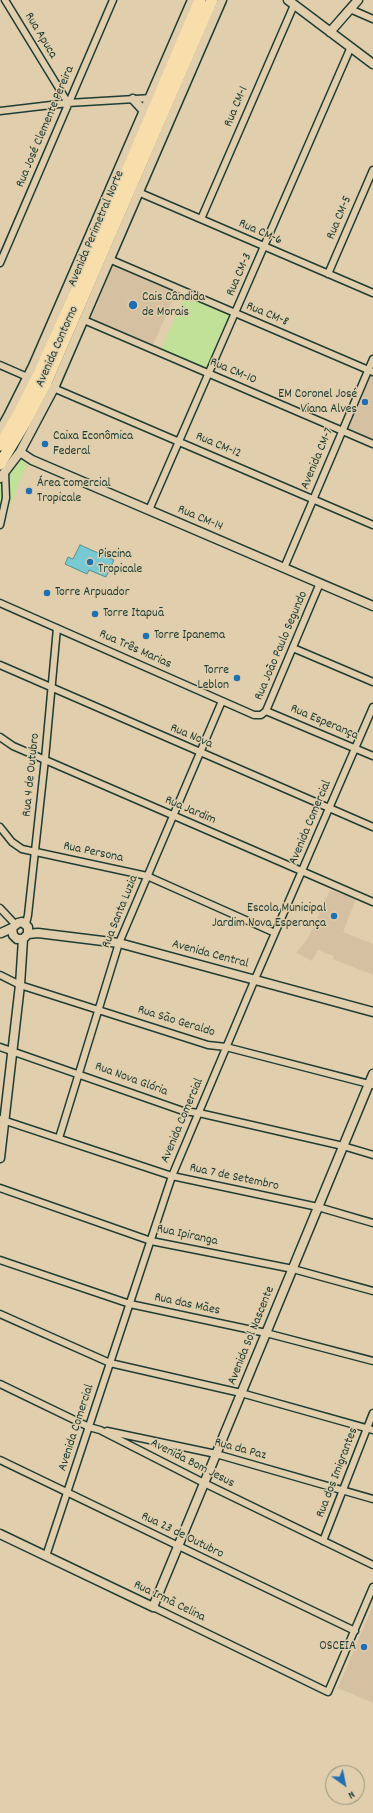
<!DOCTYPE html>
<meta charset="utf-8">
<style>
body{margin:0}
#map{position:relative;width:373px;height:1813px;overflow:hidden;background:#e0ceac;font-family:Dekko,sans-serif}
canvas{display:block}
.north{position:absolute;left:325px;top:1765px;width:40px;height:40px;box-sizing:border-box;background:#e0ceac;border:1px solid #93947c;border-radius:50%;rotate:147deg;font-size:11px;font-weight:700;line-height:16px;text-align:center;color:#1f3d34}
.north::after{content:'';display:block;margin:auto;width:14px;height:18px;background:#1f6fb2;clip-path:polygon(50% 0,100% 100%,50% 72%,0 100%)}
</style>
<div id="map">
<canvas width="373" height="1813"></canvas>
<div class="north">N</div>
</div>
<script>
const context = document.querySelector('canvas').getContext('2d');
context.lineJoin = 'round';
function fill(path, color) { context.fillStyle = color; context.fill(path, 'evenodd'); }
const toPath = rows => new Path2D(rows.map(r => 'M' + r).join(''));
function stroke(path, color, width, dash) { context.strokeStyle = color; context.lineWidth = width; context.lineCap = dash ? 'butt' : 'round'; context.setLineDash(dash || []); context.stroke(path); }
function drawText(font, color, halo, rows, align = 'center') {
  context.font = font + ' Dekko,sans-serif'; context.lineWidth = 3; context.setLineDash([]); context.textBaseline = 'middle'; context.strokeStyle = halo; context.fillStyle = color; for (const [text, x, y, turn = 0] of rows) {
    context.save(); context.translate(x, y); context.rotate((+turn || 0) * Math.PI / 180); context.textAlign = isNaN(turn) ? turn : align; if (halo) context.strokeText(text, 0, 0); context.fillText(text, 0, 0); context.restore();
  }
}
const built = toPath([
 [114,264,176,292,153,345,91,319],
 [369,374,373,376,373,439,347,428],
 [330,890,356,899,343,932,373,944,373,975,333,959,334,956,318,950,312,961,296,953,308,938],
 [373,1605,373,1703,338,1688]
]);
const green = toPath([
 [185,295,230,315,207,368,161,350],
 [20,452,28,462,6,515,0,525,0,478]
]);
const water = toPath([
 [80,545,114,560,106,577,89,570,87,574,65,564,68,557,73,559,80,545]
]);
const minor = toPath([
 [5,0,68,103],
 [350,9,373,19],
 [0,111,68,103,152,98],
 [138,192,373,293],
 [201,219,294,5],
 [109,259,373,372],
 [0,263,113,0],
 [328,274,373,170],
 [84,320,373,444],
 [0,365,32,379],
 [51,387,373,525],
 [149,510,350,49],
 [0,525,6,498,5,472],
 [284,568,373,359],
 [0,603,254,715,261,715,266,711,320,583],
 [293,648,373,682],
 [0,665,373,827],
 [266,711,373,756],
 [0,737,13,746,373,902],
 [0,827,12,842,22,849,147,876,275,933],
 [0,908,15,924],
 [26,924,28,915,45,759,57,628],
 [0,975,20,985,208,1045,226,1047,373,1085],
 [0,1047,183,1111,199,1113,343,1146,373,1155],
 [0,1119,172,1176,318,1207,373,1223],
 [59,1138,119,943,222,701],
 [0,1188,151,1241,293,1269,373,1291],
 [0,1260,130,1304,266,1333,373,1361],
 [0,1314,110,1363,241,1393,373,1430],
 [0,1384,89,1427,100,1430,204,1483,373,1565],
 [107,1431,216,1454,373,1499],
 [0,1460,355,1631],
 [323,1541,373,1413],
 [46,1556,172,1176,255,979,373,707],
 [153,1607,328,1692,373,1587]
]);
const tertiary = toPath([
 [288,0,373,64],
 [330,32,358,0],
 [133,99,144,111],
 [0,430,8,416,33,366,192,0],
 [20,452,32,460,373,606],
 [0,478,20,452,54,388,222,0],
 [1,933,12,928,18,923,22,922,28,927,28,934,23,939,17,939,13,935,12,928],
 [28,934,38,933,119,943,373,1012],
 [0,1158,20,985,23,939],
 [0,1534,153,1607,373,1074]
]);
const trunk = toPath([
 [0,445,17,417,39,374,89,261,200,0],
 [0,464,26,421,45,385,212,0]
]);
const markers = [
 [133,305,5,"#1f6fb2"],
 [365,402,4,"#1f6fb2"],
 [45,444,4,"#1f6fb2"],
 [29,491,4,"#1f6fb2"],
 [90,562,4,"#1f6fb2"],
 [47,593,4,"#1f6fb2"],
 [95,614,4,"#1f6fb2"],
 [146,636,4,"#1f6fb2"],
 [237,678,4,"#1f6fb2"],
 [334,916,4,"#1f6fb2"],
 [364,1647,4,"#1f6fb2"]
];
const streetNames = [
 ["Rua Apuca",40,36,59],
 ["Rua CM-1",237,107,-67],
 ["Rua José Clemente Pereira",46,127,-67],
 ["Rua CM-5",340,218,-67],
 ["Avenida Perimetral Norte",97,229,-67],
 ["Rua CM-6",260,233,24],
 ["Rua CM-3",240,275,-66],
 ["Rua CM-8",267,315,23],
 ["Avenida Contorno",58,347,-66],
 ["Rua CM-10",233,372,23],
 ["Rua CM-12",218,446,23],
 ["Avenida CM-7",318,459,-67],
 ["Rua CM-14",200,519,23],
 ["Rua João Paulo Segundo",282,646,-67],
 ["Rua Três Marias",135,650,24],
 ["Rua Esperança",324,723,23],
 ["Rua Nova",191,737,23],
 ["Rua 4 de Outubro",32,775,-84],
 ["Rua Jardim",190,811,23],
 ["Avenida Comercial",311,823,-67],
 ["Rua Persona",93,853,12],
 ["Rua Santa Luzia",121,912,-68],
 ["Avenida Central",210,955,15],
 ["Rua São Geraldo",176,1022,17],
 ["Rua Nova Glória",131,1080,20],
 ["Avenida Comercial",183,1121,-67],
 ["Rua 7 de Setembro",234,1178,12],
 ["Rua Ipiranga",187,1236,12],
 ["Rua das Mães",187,1305,12],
 ["Avenida Sol Nascente",252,1336,-68],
 ["Avenida Comercial",77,1428,-72],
 ["Rua da Paz",240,1450,15],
 ["Avenida Bom Jesus",192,1464,27],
 ["Rua dos Imigrantes",338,1473,-69],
 ["Rua 23 de Outubro",182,1536,26],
 ["Rua Irmã Celina",169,1602,26]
];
const poiNames = [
 ["Cais Cândida",142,298],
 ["de Morais",142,313],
 ["EM Coronel José",357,395,"right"],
 ["Viana Alves",357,410,"right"],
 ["Caixa Econômica",53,437],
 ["Federal",53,452],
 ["Área comercial",37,484],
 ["Tropicale",37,499],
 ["Piscina",98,555],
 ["Tropicale",98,570],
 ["Torre Arpuador",55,593],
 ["Torre Itapuã",103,614],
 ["Torre Ipanema",154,636],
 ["Torre",229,671,"right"],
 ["Leblon",229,686,"right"],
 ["Escola Municipal",326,909,"right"],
 ["Jardim Nova Esperança",326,924,"right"],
 ["OSCEIA",356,1647,"right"]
];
fill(built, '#d6c0a2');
fill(green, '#c1e098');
fill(water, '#78c9d1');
stroke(water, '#549192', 1);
stroke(minor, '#1f3d34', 9);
stroke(tertiary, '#1f3d34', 11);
stroke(trunk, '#1f3d34', 14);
stroke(minor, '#e0ceac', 6);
stroke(tertiary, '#e0ceac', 8);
stroke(trunk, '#f8deab', 11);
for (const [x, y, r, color] of markers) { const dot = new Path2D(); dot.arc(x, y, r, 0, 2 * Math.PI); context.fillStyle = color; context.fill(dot); stroke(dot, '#e0ceac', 1.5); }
drawText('13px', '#1f3d34', '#e0ceac', streetNames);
drawText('13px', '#1f3d34', '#e0ceac', poiNames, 'left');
</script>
